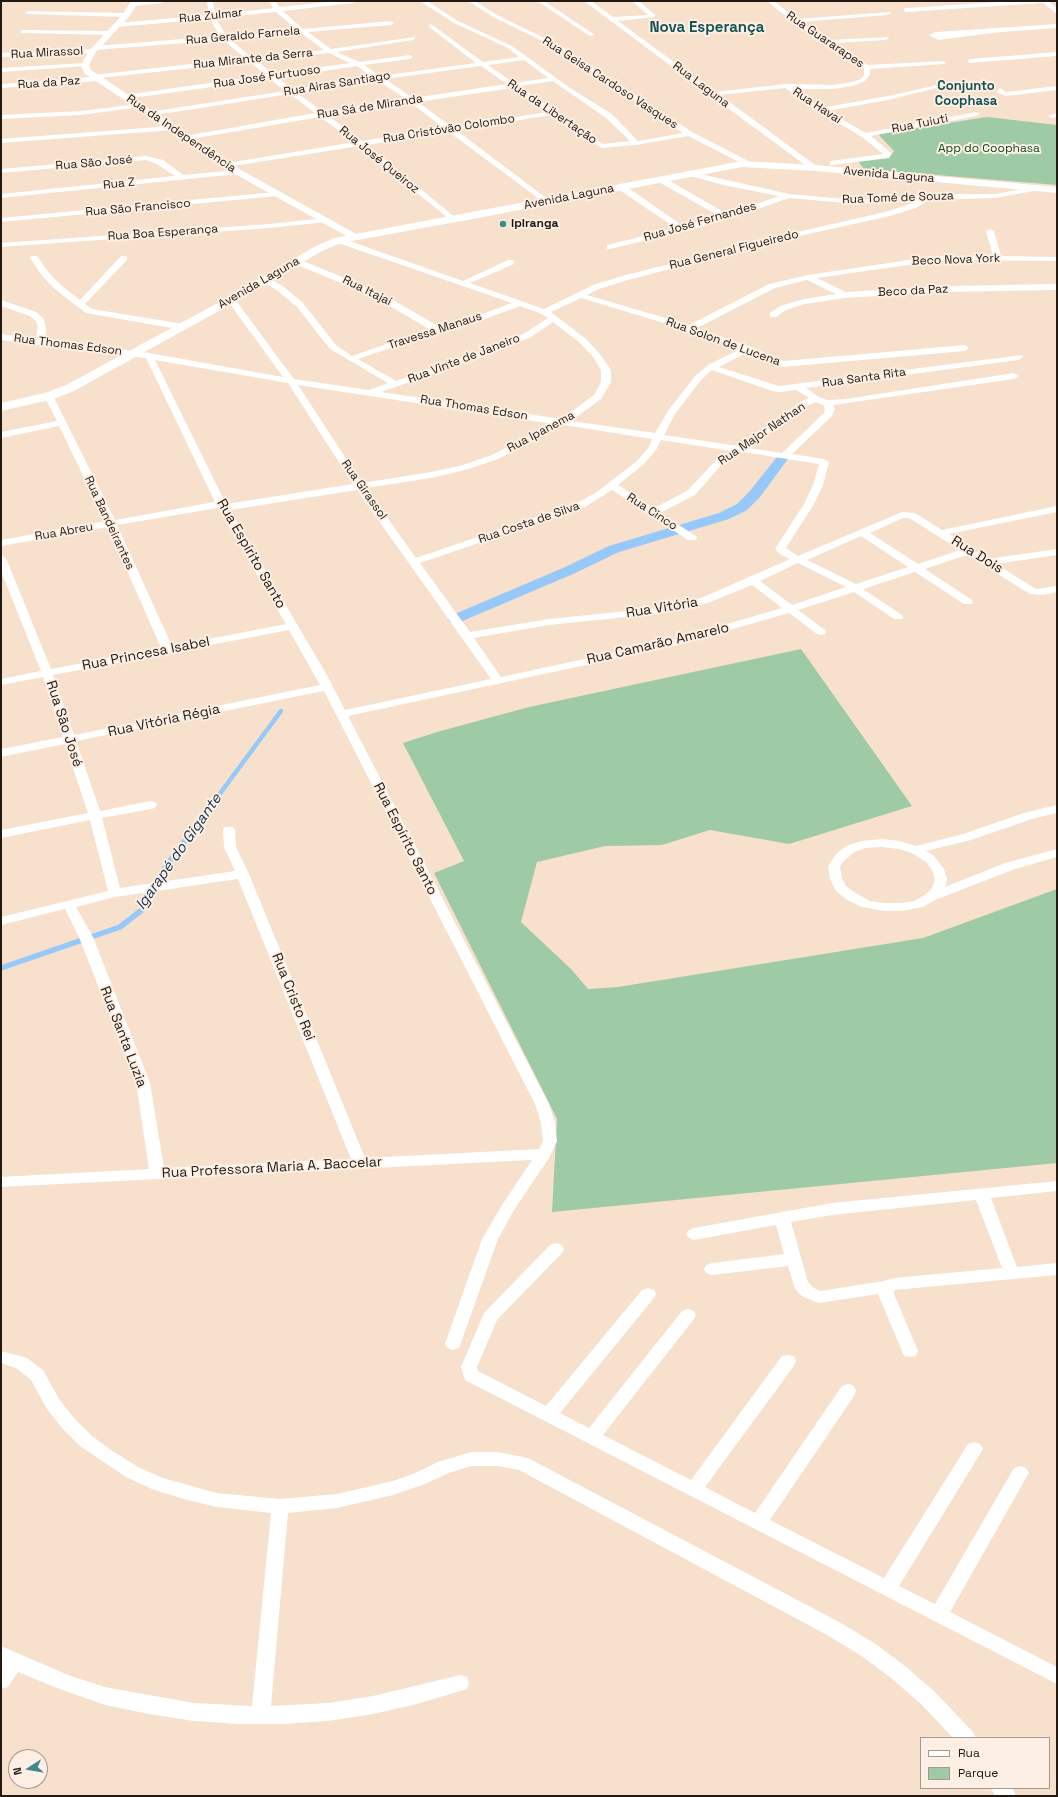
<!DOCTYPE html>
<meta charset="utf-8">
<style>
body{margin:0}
#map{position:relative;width:1058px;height:1797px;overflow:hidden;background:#f7e0cc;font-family:"Space Grotesk",sans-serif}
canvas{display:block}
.frame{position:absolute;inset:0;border:2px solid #211912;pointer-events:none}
.legend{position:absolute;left:920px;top:1737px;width:130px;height:52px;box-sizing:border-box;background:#fdefe3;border:1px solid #a5998f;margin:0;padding:5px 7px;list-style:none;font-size:12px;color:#211912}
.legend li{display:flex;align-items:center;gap:8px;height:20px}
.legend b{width:20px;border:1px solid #a5998f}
.north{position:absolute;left:8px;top:1749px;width:40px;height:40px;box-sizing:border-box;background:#fdefe3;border:1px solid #a5998f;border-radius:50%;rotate:258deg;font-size:11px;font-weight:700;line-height:16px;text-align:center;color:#211912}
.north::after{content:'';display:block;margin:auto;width:14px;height:18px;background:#40888d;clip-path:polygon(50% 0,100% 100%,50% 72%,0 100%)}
</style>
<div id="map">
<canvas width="1058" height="1797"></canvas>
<div class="frame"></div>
<ul class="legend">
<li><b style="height:5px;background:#fff"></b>Rua</li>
<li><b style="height:11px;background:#9ecba6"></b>Parque</li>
</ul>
<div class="north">N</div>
</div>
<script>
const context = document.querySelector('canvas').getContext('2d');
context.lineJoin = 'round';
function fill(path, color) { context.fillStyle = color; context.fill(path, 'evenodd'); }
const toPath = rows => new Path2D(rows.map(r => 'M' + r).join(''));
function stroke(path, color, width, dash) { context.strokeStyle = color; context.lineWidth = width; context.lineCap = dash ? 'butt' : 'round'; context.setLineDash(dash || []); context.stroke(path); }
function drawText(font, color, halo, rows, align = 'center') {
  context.font = font + ' "Space Grotesk",sans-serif'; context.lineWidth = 4; context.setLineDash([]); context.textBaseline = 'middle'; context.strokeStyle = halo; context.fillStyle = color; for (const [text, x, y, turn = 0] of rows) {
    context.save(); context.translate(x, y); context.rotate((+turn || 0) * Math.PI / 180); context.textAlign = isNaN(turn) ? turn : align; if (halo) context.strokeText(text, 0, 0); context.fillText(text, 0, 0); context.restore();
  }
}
const green = toPath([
 [987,117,1057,125,1057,185,864,169,858,161,890,157,894,151,878,134],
 [801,649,912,806,789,844,710,830,662,845,605,846,537,862,521,922,572,970,588,989,618,987,923,938,1057,889,1057,1163,552,1212,557,1119,434,873,464,861,403,743,437,732,529,707]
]);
const streamFar1 = toPath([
 [196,826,281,711]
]);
const stream = toPath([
 [1,968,120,927,143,909,166,866,197,825]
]);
const canal = toPath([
 [784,452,788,453,790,456,760,497,747,510,729,519,619,552,573,574,460,622,455,623,450,622,448,619,450,616,563,568,609,546,719,513,737,504,750,491,780,453,784,452]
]);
const minor = toPath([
 [145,1,165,1,162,3,134,6,131,4,145,1],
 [207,1,213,1,215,15,273,8,269,1,275,1,279,7,337,1,356,1,353,3,283,11,303,29,391,21,394,23,391,25,308,32,331,49,415,37,415,39,413,40,337,52,359,62,410,55,413,57,410,59,364,65,380,76,476,63,429,27,429,25,431,24,483,62,519,57,508,48,454,23,420,1,427,1,458,21,512,46,570,88,612,114,638,141,683,133,559,49,495,18,468,1,475,1,499,16,563,47,692,132,754,164,753,166,747,166,688,136,636,145,602,148,552,115,456,130,549,200,549,204,546,204,449,132,367,145,456,218,457,220,453,222,359,146,227,167,223,165,227,163,355,142,320,117,185,140,181,138,185,136,315,113,290,94,149,116,145,114,149,112,285,91,270,79,125,99,122,97,125,95,266,75,250,62,100,78,97,81,1,88,1,84,90,77,93,75,245,58,223,40,95,50,95,52,93,53,1,57,1,53,94,49,94,47,96,46,220,36,210,19,117,27,114,25,117,23,209,15,207,1],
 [276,12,297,30,226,36,216,18,276,12],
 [301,33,324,50,252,58,230,39,301,33],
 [329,53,350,63,273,74,257,61,329,53],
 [524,60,548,78,514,83,488,65,524,60],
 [357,66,372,77,292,89,278,78,357,66],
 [481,66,507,84,413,98,385,79,481,66],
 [377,80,406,99,323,112,297,93,377,80],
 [553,81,606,118,630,141,603,144,519,86,553,81],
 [512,88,547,112,452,127,418,102,512,88],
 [411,103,444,128,362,141,327,115,411,103],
 [537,1,544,1,595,35,590,36,537,1],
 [584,1,591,1,613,17,648,15,632,1,639,1,655,15,655,17,618,21,715,92,786,84,834,85,852,82,861,79,864,75,864,68,793,22,767,1,774,1,796,19,890,12,891,13,888,15,801,22,829,40,888,37,889,38,886,40,835,43,868,65,943,61,946,63,945,64,870,69,870,75,865,81,856,85,834,89,795,89,821,108,888,96,942,84,945,86,888,100,827,111,866,133,976,112,980,114,976,116,871,136,890,152,891,154,889,158,833,165,830,165,830,161,883,154,862,137,818,111,785,88,720,95,819,168,815,170,812,170,710,95,584,1],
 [1015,1,1049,1,1057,9,1057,14,1043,3,906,12,903,10,906,8,1015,1],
 [28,11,126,13,129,15,126,17,26,14,25,13,28,11],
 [1057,24,1057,28,1001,32,938,40,929,35,936,32,1057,24],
 [23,30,109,31,112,33,109,35,21,33,21,31,23,30],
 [1057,52,1057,56,970,63,967,61,970,59,1057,52],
 [85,63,87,64,87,66,1,72,1,68,85,63],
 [1057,86,1057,90,1006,96,996,92,1000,88,1006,92,1057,86],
 [138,104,140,105,140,107,81,115,1,119,1,115,81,111,138,104],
 [1057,113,1057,117,1052,118,1048,116,1057,113],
 [170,126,173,126,173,130,1,143,1,139,170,126],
 [146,156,163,160,183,175,238,170,242,172,238,174,1,198,1,194,175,176,157,164,146,160,1,173,1,169,146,156],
 [687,171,789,194,856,200,949,194,995,194,1039,186,1039,190,995,198,930,200,916,208,890,216,781,240,628,280,599,289,587,295,689,325,769,284,808,275,922,258,943,256,993,256,986,231,990,229,994,231,1001,256,1057,257,1057,261,943,260,817,278,846,292,945,286,1057,284,1057,290,945,292,845,298,805,304,786,310,776,317,770,317,770,313,780,306,804,299,836,294,807,280,775,288,697,328,751,347,784,361,965,345,969,348,965,351,783,367,748,352,719,367,779,386,1022,355,1023,357,1019,360,806,388,819,397,828,400,846,399,1014,373,1019,376,1014,379,833,405,835,408,832,416,792,454,824,459,829,462,823,485,814,504,786,548,798,556,902,512,915,513,942,530,1057,506,1057,512,949,534,988,559,1057,549,1057,555,996,564,1036,589,1057,586,1057,592,1043,595,1030,594,967,555,925,569,972,600,973,602,972,604,964,604,915,572,863,589,902,615,903,617,902,619,894,619,854,592,798,610,825,630,826,632,825,634,821,635,817,634,789,613,674,646,348,716,549,1104,555,1123,557,1141,549,1158,514,1210,498,1239,459,1348,453,1350,447,1348,445,1344,482,1239,504,1202,532,1160,1,1187,1,1177,149,1169,136,1083,79,937,65,909,1,925,1,917,108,891,90,820,1,838,1,830,88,813,65,744,1,757,1,749,63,737,43,677,1,685,1,679,41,671,1,571,1,555,6,558,51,669,161,648,108,527,1,546,1,540,105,521,59,426,1,438,1,432,57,421,44,396,46,394,52,394,115,520,215,502,146,358,1,340,1,334,36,339,38,327,36,321,30,316,1,306,1,300,36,312,43,318,46,327,45,340,149,353,283,377,227,300,231,297,234,298,294,379,369,390,388,383,330,349,297,307,278,291,261,281,261,277,267,277,284,287,303,303,336,345,352,356,429,329,373,296,292,263,292,259,298,259,379,292,438,326,449,326,512,303,335,242,335,238,341,238,463,281,508,260,514,260,514,264,470,283,544,309,593,285,622,276,780,236,885,212,910,204,917,200,856,204,789,198,729,219,686,231,610,249,607,249,607,245,676,228,618,189,618,185,624,185,683,226,719,216,657,181,657,177,663,177,727,214,779,196,723,185,687,175,687,171],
 [581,298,687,330,740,349,708,365,695,376,668,411,655,433,571,421,601,399,611,382,611,370,599,353,586,339,551,312,581,298],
 [520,306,542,314,548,318,525,333,476,353,396,381,358,359,437,332,453,331,520,306],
 [553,322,580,343,593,357,601,370,601,382,594,395,561,419,381,392,482,357,531,337,553,322],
 [155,360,288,383,353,484,226,504,155,360],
 [712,370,772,391,779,392,796,390,809,398,800,402,739,446,664,435,675,414,701,380,712,370],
 [298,385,553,424,492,455,463,465,431,472,362,483,298,385],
 [816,402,823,405,825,408,824,413,782,453,749,448,806,406,816,402],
 [564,425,652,439,649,447,638,460,597,492,577,503,416,558,366,488,431,478,469,469,498,459,564,425],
 [661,440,731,451,718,458,687,491,654,508,618,485,644,464,656,450,661,440],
 [743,452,819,464,813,485,804,504,775,549,781,555,790,559,701,598,656,608,549,619,470,632,420,563,585,507,612,490,688,540,696,540,697,538,696,536,660,513,695,495,724,462,743,452],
 [357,490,491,679,345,710,328,677,230,510,357,490],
 [218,508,286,624,172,646,117,525,218,508],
 [903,518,909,518,960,550,918,564,870,533,903,518],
 [861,536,908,567,856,584,807,560,861,536],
 [798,563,846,587,792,605,760,581,798,563],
 [752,585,782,608,672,640,501,677,474,638,549,625,656,614,708,603,752,585],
 [289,630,320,685,74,735,53,675,289,630],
 [324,691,535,1104,541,1123,543,1141,539,1149,365,1158,249,874,236,847,235,830,233,827,225,827,223,830,224,847,235,871,120,888,102,818,151,809,155,808,157,805,155,802,151,801,100,811,76,741,324,691],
 [238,879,351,1159,164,1168,150,1083,93,937,76,907,115,897,238,879],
 [275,192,278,192,278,196,1,222,1,218,275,192],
 [325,218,329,220,328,222,269,228,1,247,1,243,269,224,325,218],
 [31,256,37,256,49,273,62,286,80,300,121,256,127,256,127,260,85,304,92,309,183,324,187,327,183,330,86,313,56,290,43,277,30,258,31,256],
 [1057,805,1057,813,1032,819,971,840,926,851,934,856,944,869,947,879,945,887,1005,863,1057,849,1057,857,1015,869,935,900,923,907,902,911,884,911,862,907,847,900,836,891,830,879,828,866,836,854,846,846,861,841,882,839,900,841,916,846,963,834,1024,813,1057,805],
 [882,847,899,849,912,853,926,862,932,870,935,879,932,888,925,895,914,901,902,903,884,903,870,901,857,894,846,886,842,879,840,866,845,860,854,852,866,848,882,847],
 [1057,1181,1057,1191,991,1198,1017,1267,1057,1263,1057,1275,894,1290,894,1294,918,1351,916,1356,910,1357,904,1356,902,1351,878,1294,819,1303,813,1301,802,1296,795,1289,788,1266,712,1275,706,1273,704,1269,706,1265,712,1263,784,1254,776,1225,694,1240,689,1238,686,1234,689,1230,694,1228,832,1203,1057,1181],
 [976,1200,1002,1268,894,1278,884,1281,820,1291,814,1288,808,1282,791,1222,832,1215,976,1200],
 [556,1243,562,1245,564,1249,562,1253,497,1320,477,1367,478,1371,546,1406,642,1290,648,1288,654,1290,656,1294,654,1298,560,1413,589,1428,682,1311,688,1309,694,1311,696,1315,694,1319,603,1435,691,1480,782,1356,788,1355,794,1356,796,1361,794,1366,705,1487,755,1513,842,1386,848,1384,854,1386,856,1391,854,1396,770,1520,884,1578,968,1444,974,1442,980,1444,983,1449,980,1454,899,1586,935,1604,1014,1468,1020,1466,1026,1468,1029,1473,1026,1478,950,1612,1057,1667,1057,1684,465,1380,461,1367,484,1313,550,1245,556,1243],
 [1,1351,27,1358,43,1370,59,1399,74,1418,92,1436,114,1452,138,1467,163,1478,217,1493,280,1499,337,1494,393,1481,413,1474,438,1462,471,1452,498,1452,528,1458,841,1623,874,1643,905,1666,935,1692,973,1732,976,1738,953,1738,921,1704,891,1678,860,1655,827,1635,519,1470,498,1466,471,1466,449,1473,425,1484,393,1495,337,1508,288,1513,271,1706,328,1703,373,1696,460,1675,467,1677,469,1683,467,1689,417,1704,373,1714,328,1721,283,1724,238,1724,194,1721,149,1714,105,1705,57,1688,18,1672,8,1687,1,1689,1,1646,68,1675,105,1687,194,1703,252,1706,271,1513,217,1507,187,1500,152,1489,126,1477,80,1446,62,1428,47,1409,31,1380,16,1368,1,1363,1,1351],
 [991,1788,1012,1788,1016,1796,995,1796,991,1788]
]);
const tertiary = toPath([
 [131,1,139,1,129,17,96,52,89,65,91,70,241,170,358,235,360,237,358,239,352,239,235,174,84,73,81,65,89,51,123,14,131,1]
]);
const secondary = toPath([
 [742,161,815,165,1057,187,1057,193,815,171,742,167,473,219,341,243,322,251,235,302,74,391,54,399,1,411,1,403,45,393,66,385,227,298,314,247,334,238,742,161]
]);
const markers = [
 [503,224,4,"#40888d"]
];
const farStreetnames = [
 ["Rua Zulmar",211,16,-6],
 ["Rua Geraldo Farnela",243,36,-5],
 ["Rua Guararapes",825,40,34],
 ["Rua Mirassol",47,53,-3],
 ["Rua Mirante da Serra",253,59,-6],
 ["Rua José Furtuoso",267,77,-8],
 ["Rua da Paz",49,83,-4],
 ["Rua Geisa Cardoso Vasques",610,83,33],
 ["Rua Airas Santiago",337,84,-9],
 ["Rua Laguna",701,85,37],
 ["Rua Havaí",817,106,33],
 ["Rua Sá de Miranda",370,107,-9],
 ["Rua da Libertação",552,112,34],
 ["Rua Tuiuti",920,124,-11],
 ["Rua Cristóvão Colombo",449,129,-9],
 ["Rua da Independência",181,134,34],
 ["Rua José Queiroz",379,160,39],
 ["Rua São José",94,163,-5],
 ["Avenida Laguna",889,175,5],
 ["Rua Z",119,184,-6],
 ["Avenida Laguna",569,197,-11],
 ["Rua Tomé de Souza",898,198,-2],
 ["Rua São Francisco",138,208,-5],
 ["Rua José Fernandes",700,222,-16],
 ["Rua Boa Esperança",163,233,-4],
 ["Rua General Figueiredo",734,250,-14],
 ["Beco Nova York",956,260,-2],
 ["Avenida Laguna",259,283,-30],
 ["Rua Itajaí",367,291,26],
 ["Beco da Paz",913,291,-3],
 ["Travessa Manaus",435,331,-18],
 ["Rua Solon de Lucena",723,342,20],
 ["Rua Thomas Edson",68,345,7],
 ["Rua Vinte de Janeiro",464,359,-21],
 ["Rua Santa Rita",864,378,-8],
 ["Rua Thomas Edson",474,408,9],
 ["Rua Ipanema",541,432,-28],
 ["Rua Major Nathan",762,434,-34],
 ["Rua Girassol",364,490,55],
 ["Rua Cinco",652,512,33],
 ["Rua Bandeirantes",109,523,65],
 ["Rua Costa de Silva",529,523,-19],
 ["Rua Abreu",64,532,-10]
];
const farParknames = [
 ["App do Coophasa",989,149]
];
const farPoinames = [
 ["Ipiranga",511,224]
];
const farQuarternames = [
 ["Conjunto",966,86],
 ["Coophasa",966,101]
];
const streetNames = [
 ["Rua Espírito Santo",251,554,60],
 ["Rua Dois",977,555,32],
 ["Rua Vitória",662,608,-9],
 ["Rua Camarão Amarelo",658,644,-13],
 ["Rua Princesa Isabel",146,654,-11],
 ["Rua Vitória Régia",164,721,-12],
 ["Rua São José",64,724,72],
 ["Rua Espírito Santo",405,839,63],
 ["Rua Cristo Rei",293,997,68],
 ["Rua Santa Luzia",123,1037,69],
 ["Rua Professora Maria A. Baccelar",272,1168,-3]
];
const farDistrictnames = [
 ["Nova Esperança",707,28]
];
const waterNames = [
 ["Igarapé do Gigante",179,852,-55]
];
fill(green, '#9ecba6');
stroke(streamFar1, '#96c8fa', 4.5);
stroke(stream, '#96c8fa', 5.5);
fill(canal, '#96c8fa');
fill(minor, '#fff');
fill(tertiary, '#fff');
fill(secondary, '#fff');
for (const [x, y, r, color] of markers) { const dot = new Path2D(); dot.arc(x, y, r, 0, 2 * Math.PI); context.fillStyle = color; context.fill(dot); stroke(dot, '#fdefe3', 1.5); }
drawText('12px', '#211912', '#fdefe3', farStreetnames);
drawText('12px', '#0c4e23', '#fdefe3', farParknames);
drawText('bold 12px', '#211912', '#fdefe3', farPoinames, 'left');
drawText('bold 13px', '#155256', '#fdefe3', farQuarternames);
drawText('14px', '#211912', '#fdefe3', streetNames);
drawText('bold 15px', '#155256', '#fdefe3', farDistrictnames);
drawText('italic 15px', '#103455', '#fdefe3', waterNames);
</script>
